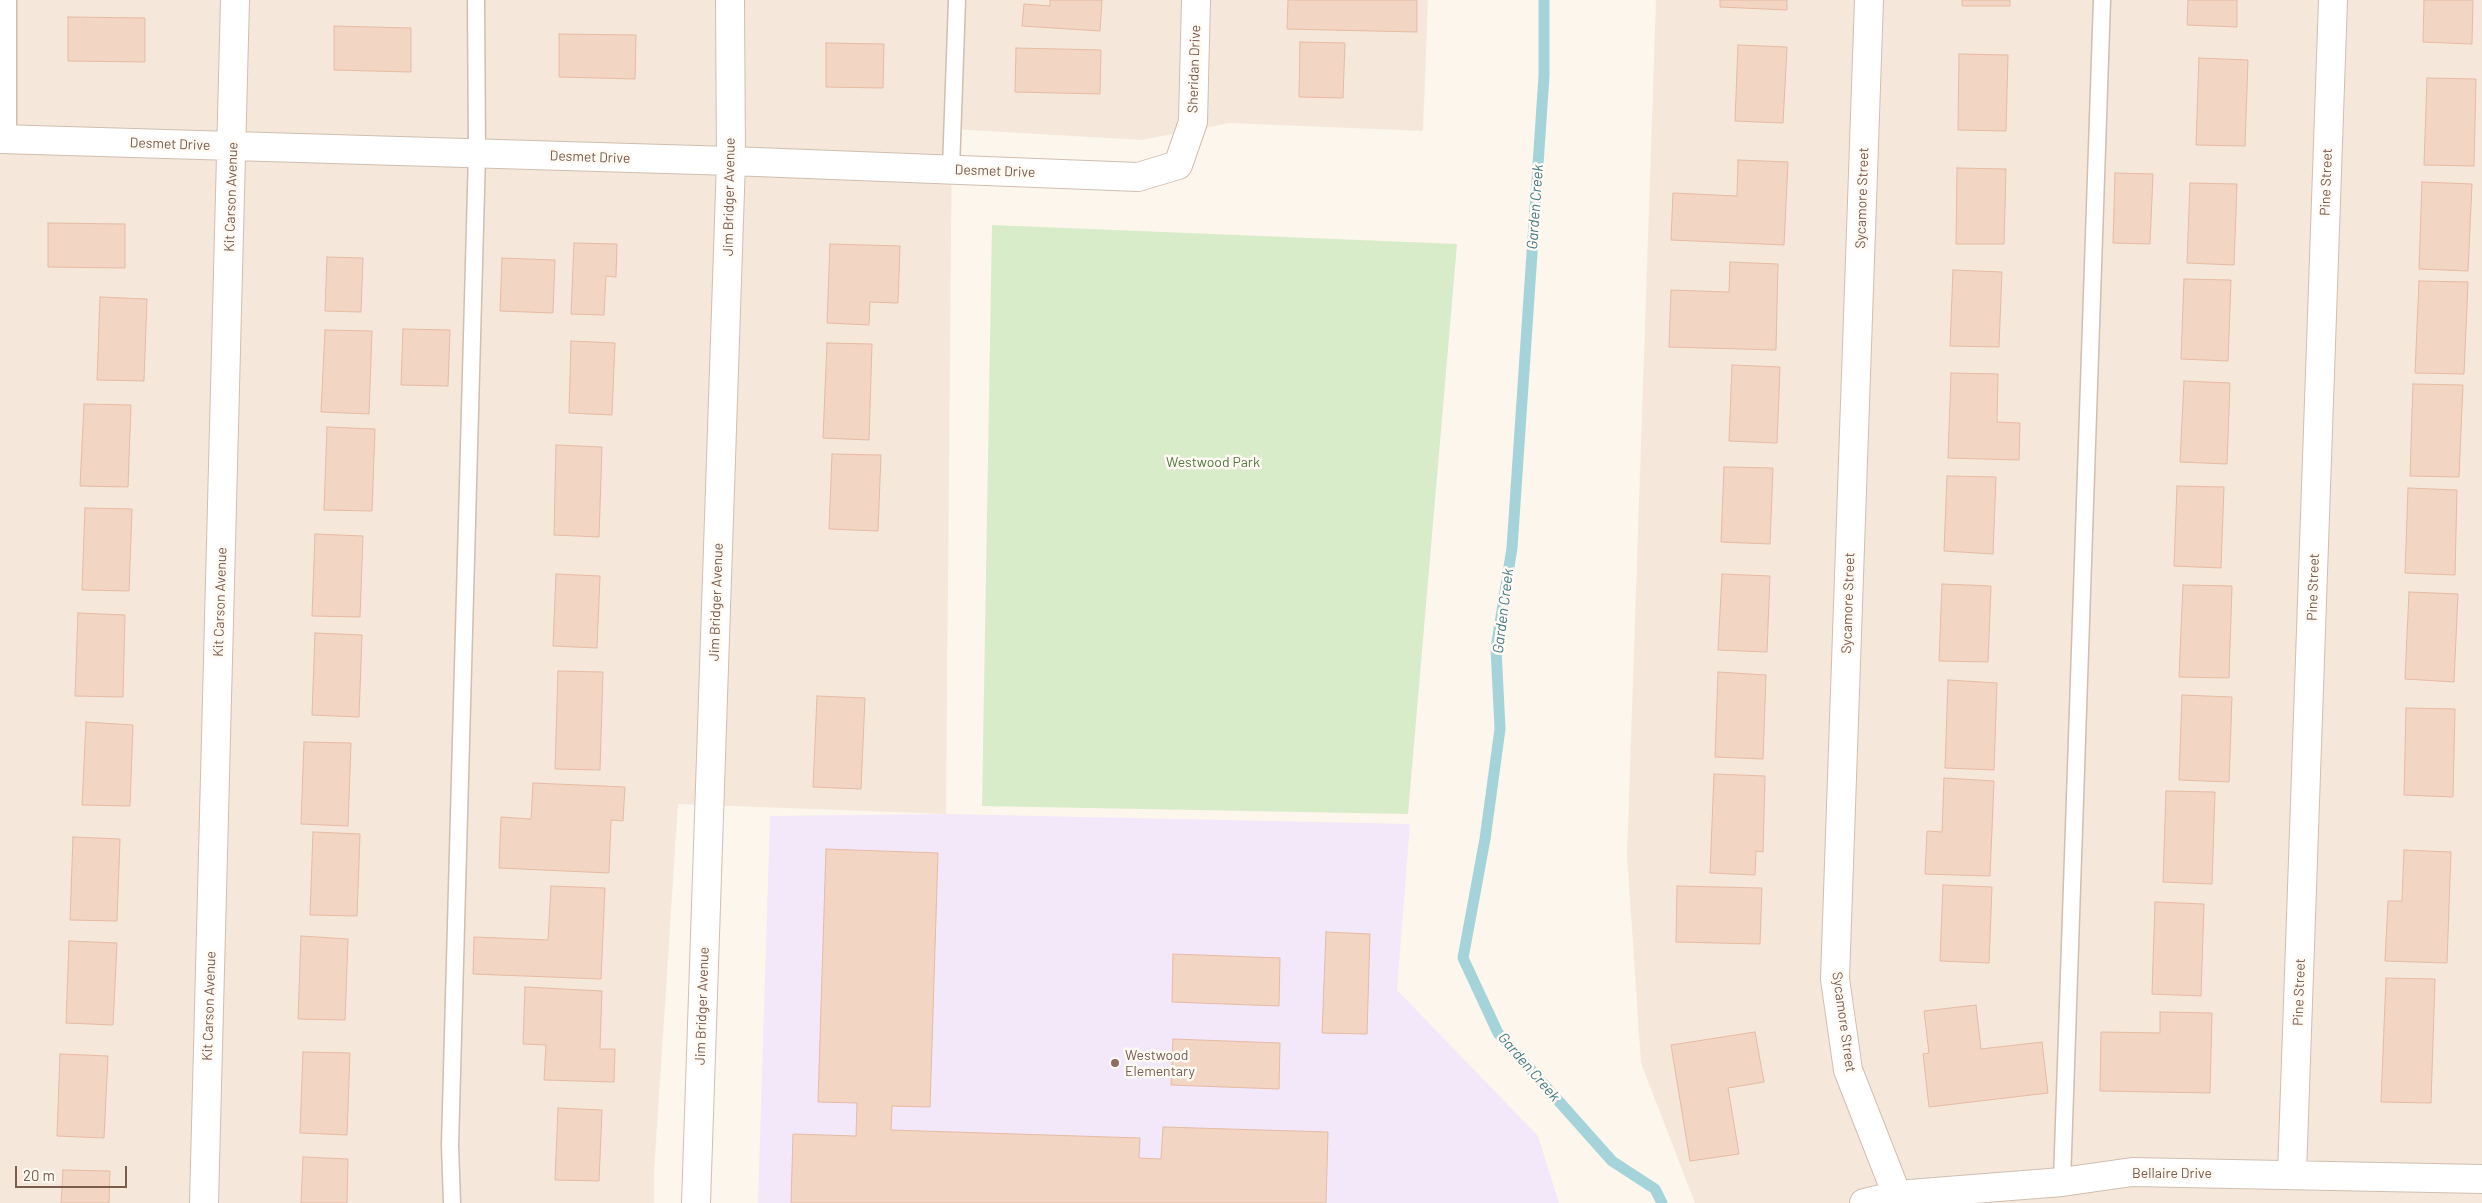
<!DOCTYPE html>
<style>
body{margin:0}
#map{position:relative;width:2482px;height:1203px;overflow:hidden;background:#fdf6ec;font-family:Barlow,sans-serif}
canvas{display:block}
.scale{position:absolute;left:15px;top:1166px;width:112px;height:22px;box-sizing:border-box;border:2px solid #7a5c4d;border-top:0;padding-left:6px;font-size:15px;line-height:18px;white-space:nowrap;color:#7a5c4d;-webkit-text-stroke:4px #fffaf3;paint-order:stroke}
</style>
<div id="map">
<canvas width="2482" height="1203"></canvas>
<div class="scale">20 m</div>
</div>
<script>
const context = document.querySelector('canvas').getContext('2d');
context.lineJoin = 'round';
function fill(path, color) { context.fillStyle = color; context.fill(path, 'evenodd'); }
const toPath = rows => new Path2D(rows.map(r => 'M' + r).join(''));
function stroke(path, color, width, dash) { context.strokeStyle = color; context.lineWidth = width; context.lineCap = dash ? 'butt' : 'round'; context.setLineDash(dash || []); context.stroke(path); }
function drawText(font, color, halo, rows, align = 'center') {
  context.font = font + ' Barlow,sans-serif'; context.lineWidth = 5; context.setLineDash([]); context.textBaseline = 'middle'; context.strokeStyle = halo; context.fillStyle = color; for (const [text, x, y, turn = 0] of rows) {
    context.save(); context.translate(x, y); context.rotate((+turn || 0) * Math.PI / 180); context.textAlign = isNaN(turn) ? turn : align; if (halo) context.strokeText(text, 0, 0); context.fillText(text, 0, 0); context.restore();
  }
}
const residential = toPath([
 [0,0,1428,0,1423,131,1230,123,1142,140,952,129,946,814,678,804,654,1173,654,1203,0,1203],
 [1656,0,2482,0,2482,1203,1695,1203,1641,1063,1627,855]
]);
const education = toPath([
 [946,814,1410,824,1397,990,1538,1136,1559,1203,758,1203,770,816]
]);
const green = toPath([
 [992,225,1457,244,1408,814,982,806]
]);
const stream = toPath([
 [1544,0,1544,76,1512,548,1496,648,1500,729,1485,839,1463,958,1498,1033,1612,1161,1655,1189,1662,1203]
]);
const building = toPath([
 [1050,0,1102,0,1100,31,1022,26,1024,4,1050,6,1050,0],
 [1288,0,1417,0,1417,32,1287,29,1288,0],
 [1720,0,1787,0,1787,10,1720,7,1720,0],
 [1962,0,2010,0,2010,6,1962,6,1962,0],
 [2188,0,2237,0,2237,27,2187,25,2188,0],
 [2424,0,2473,0,2472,44,2423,42,2424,0],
 [68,17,145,18,145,62,68,61,68,17],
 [334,26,411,28,411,72,334,70,334,26],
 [559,34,636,35,635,79,559,77,559,34],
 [1300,42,1345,43,1343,98,1299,97,1300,42],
 [826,43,884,44,883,88,826,87,826,43],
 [1738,45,1787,47,1783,123,1735,121,1738,45],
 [1016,48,1101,50,1100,94,1015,92,1016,48],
 [1959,54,2008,55,2006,131,1958,130,1959,54],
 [2199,58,2248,60,2245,146,2196,145,2199,58],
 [2427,78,2476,79,2474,166,2424,165,2427,78],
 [1738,160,1788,162,1784,245,1671,240,1673,193,1737,196,1738,160],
 [1957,168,2006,169,2004,244,1956,244,1957,168],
 [2115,173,2153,174,2150,244,2113,243,2115,173],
 [2422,182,2472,184,2468,271,2419,269,2422,182],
 [2190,183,2237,184,2234,265,2187,263,2190,183],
 [48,223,125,224,125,268,48,267,48,223],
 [574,243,617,244,616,277,606,276,604,315,571,314,574,243],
 [830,244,900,246,898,303,870,302,869,325,827,323,830,244],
 [327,257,363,258,361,312,325,311,327,257],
 [502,258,555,260,553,313,500,311,502,258],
 [1730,262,1778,264,1776,350,1669,347,1671,290,1729,292,1730,262],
 [1953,270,2002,272,1999,347,1950,346,1953,270],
 [2184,279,2231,280,2228,361,2181,359,2184,279],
 [2419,281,2468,282,2464,374,2415,373,2419,281],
 [100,297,147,299,144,381,97,380,100,297],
 [403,329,450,330,448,386,401,385,403,329],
 [325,330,372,331,369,414,321,412,325,330],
 [571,341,615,343,612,415,569,413,571,341],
 [827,343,872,344,869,440,823,438,827,343],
 [1732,365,1780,367,1777,443,1729,441,1732,365],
 [1951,373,1998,374,1997,422,2020,423,2019,460,1948,458,1951,373],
 [2184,381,2230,383,2227,464,2180,462,2184,381],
 [2413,384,2463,385,2459,477,2410,476,2413,384],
 [84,404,131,405,128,487,80,486,84,404],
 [327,427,375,429,372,511,324,510,327,427],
 [556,445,602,447,599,537,554,535,556,445],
 [832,454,881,455,878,531,829,529,832,454],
 [1724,467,1773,468,1770,544,1721,542,1724,467],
 [1947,476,1996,477,1993,554,1944,551,1947,476],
 [2177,486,2224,487,2221,568,2174,566,2177,486],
 [2408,488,2457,490,2455,575,2405,573,2408,488],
 [85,508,132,509,129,591,82,590,85,508],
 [315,534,363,536,360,617,312,616,315,534],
 [556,574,600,576,597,648,553,646,556,574],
 [1722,574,1770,576,1767,652,1718,650,1722,574],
 [1942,584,1991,586,1988,662,1939,661,1942,584],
 [2183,585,2232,586,2229,678,2179,677,2183,585],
 [2409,592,2458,594,2454,682,2405,679,2409,592],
 [78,613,125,615,123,697,75,696,78,613],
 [315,633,362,635,359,717,312,715,315,633],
 [558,671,603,672,600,770,555,769,558,671],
 [1718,672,1766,675,1763,759,1715,757,1718,672],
 [1948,680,1997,683,1994,770,1945,768,1948,680],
 [2182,695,2232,697,2229,782,2179,780,2182,695],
 [817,696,865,698,861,789,813,787,817,696],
 [2406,708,2455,709,2453,797,2404,795,2406,708],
 [86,722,133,725,130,806,82,805,86,722],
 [304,742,351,743,348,826,301,824,304,742],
 [1714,774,1765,776,1763,852,1756,851,1755,875,1710,873,1714,774],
 [1944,778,1994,781,1990,876,1925,874,1927,831,1942,832,1944,778],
 [533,783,625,787,623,821,611,820,609,873,499,868,501,817,531,819,533,783],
 [2166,791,2215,792,2212,884,2163,882,2166,791],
 [313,832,360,834,357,916,310,915,313,832],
 [73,837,120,839,117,921,70,920,73,837],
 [826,849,938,853,930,1107,892,1106,891,1130,1140,1138,1139,1158,1161,1159,1163,1127,1328,1132,1326,1203,791,1203,793,1134,856,1136,857,1103,818,1102,826,849],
 [2404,850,2451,852,2447,963,2385,961,2388,901,2402,901,2404,850],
 [1943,885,1992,887,1989,963,1940,961,1943,885],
 [551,886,605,888,601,979,473,974,474,937,548,940,551,886],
 [1677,886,1762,888,1760,944,1676,942,1677,886],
 [2155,902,2204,904,2201,996,2152,994,2155,902],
 [1326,932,1370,934,1367,1034,1322,1033,1326,932],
 [301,936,348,939,345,1020,298,1019,301,936],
 [69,941,117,943,113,1025,66,1023,69,941],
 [1173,954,1280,958,1279,1006,1172,1002,1173,954],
 [2386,978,2435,979,2431,1103,2381,1102,2386,978],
 [525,987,602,991,600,1049,615,1049,614,1082,544,1080,546,1045,523,1044,525,987],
 [1976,1005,1981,1049,2042,1042,2048,1093,1929,1107,1923,1054,1929,1053,1924,1011,1976,1005],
 [2160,1012,2212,1013,2210,1093,2100,1091,2101,1032,2160,1033,2160,1012],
 [1755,1032,1764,1082,1728,1088,1739,1154,1690,1161,1671,1045,1755,1032],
 [1173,1039,1280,1043,1279,1089,1171,1085,1173,1039],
 [303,1052,350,1053,347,1135,300,1133,303,1052],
 [60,1054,108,1056,104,1138,57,1136,60,1054],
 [558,1108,602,1110,599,1181,555,1180,558,1108],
 [303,1157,348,1159,347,1203,301,1203,303,1157],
 [63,1170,110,1171,109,1203,61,1203,63,1170]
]);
const service = toPath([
 [8,139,8,0],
 [951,169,957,0],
 [2062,1182,2102,0],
 [452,1203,450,1145,477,153,476,0]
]);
const minor = toPath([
 [1869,0,1835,979,1848,1070,1897,1195,1903,1203],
 [0,139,731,161,1138,177,1178,165,1193,122,1196,0],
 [2292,1174,2333,0],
 [204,1203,235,0],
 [696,1203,731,161,730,0],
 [1864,1203,1897,1195,2062,1182,2132,1172,2482,1179]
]);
const markers = [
 [1115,1063,5,"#8d6e63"]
];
const streetNames = [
 ["Sheridan Drive",1194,69,-88],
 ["Desmet Drive",170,144,2],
 ["Desmet Drive",590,157,2],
 ["Desmet Drive",995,171,2],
 ["Pine Street",2326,182,-88],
 ["Kit Carson Avenue",231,197,-88],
 ["Jim Bridger Avenue",729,197,-89],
 ["Sycamore Street",1862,198,-88],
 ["Pine Street",2313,587,-88],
 ["Kit Carson Avenue",220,602,-88],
 ["Jim Bridger Avenue",716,602,-88],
 ["Sycamore Street",1848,603,-88],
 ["Pine Street",2299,992,-88],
 ["Kit Carson Avenue",209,1006,-88],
 ["Jim Bridger Avenue",702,1006,-88],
 ["Sycamore Street",1844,1022,82],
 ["Bellaire Drive",2172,1173]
];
const parkNames = [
 ["Westwood Park",1213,462]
];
const educationNames = [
 ["Westwood",1125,1055],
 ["Elementary",1125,1071]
];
const waterNames = [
 ["Garden Creek",1535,207,-86],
 ["Garden Creek",1503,611,-83],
 ["Garden Creek",1529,1067,49]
];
fill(residential, '#f5e8da');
fill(education, '#f3e8fa');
fill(green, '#d8ecc9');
stroke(stream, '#a5d3da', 11);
fill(building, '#f3d5c3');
stroke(building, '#e6bba3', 1);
stroke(service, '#d1beb0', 19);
stroke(minor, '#d1beb0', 30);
stroke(service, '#fff', 16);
stroke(minor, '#fff', 28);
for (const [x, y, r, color] of markers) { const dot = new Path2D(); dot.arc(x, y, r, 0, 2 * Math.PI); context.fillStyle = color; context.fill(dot); stroke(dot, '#fffaf3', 2); }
drawText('14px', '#7a5c4d', '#fffaf3', streetNames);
drawText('14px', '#537a41', '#fffaf3', parkNames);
drawText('14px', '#785e54', '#fffaf3', educationNames, 'left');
drawText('italic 15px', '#437c86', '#fffaf3', waterNames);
</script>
